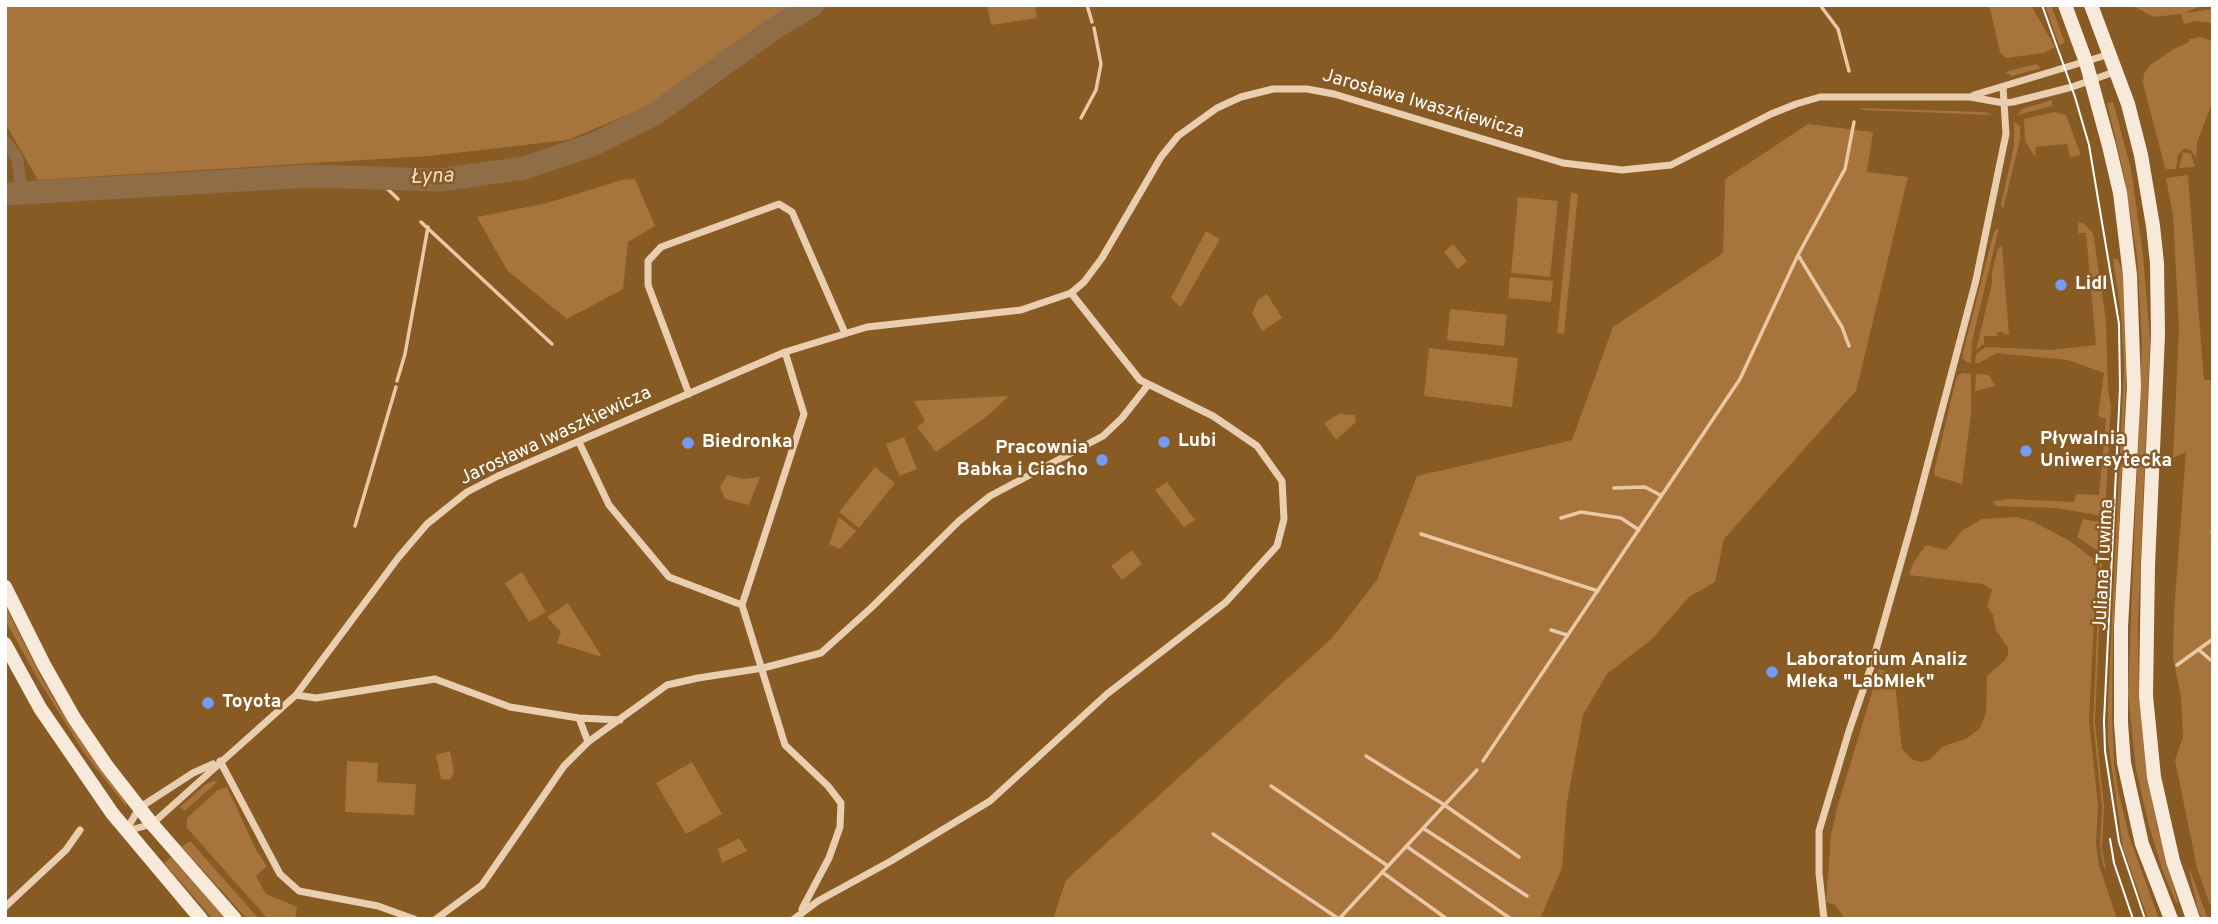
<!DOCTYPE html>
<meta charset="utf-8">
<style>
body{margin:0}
#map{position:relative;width:2218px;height:924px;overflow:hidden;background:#885a24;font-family:Overpass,sans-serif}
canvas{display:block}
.frame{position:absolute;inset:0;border:7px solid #fff;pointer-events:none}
</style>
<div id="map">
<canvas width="2218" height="924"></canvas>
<div class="frame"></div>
</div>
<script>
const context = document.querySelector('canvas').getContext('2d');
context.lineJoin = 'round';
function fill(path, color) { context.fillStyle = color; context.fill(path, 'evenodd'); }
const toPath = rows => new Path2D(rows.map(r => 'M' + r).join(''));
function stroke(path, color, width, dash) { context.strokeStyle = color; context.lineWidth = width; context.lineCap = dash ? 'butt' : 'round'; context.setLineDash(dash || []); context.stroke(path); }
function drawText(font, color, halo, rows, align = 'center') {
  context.font = font + ' Overpass,sans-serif'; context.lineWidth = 5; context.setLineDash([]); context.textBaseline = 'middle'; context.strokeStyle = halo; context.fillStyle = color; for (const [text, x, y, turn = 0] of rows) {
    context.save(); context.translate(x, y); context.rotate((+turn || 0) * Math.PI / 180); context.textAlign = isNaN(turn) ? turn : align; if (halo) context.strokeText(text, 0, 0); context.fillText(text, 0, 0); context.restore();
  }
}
const green = toPath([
 [5,5,804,5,658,102,568,140,429,156,38,180,5,123],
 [987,5,1035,5,1037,18,991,25],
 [1989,5,2031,5,2055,47,2044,53,2006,58,2000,52],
 [2045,5,2051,5,2065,43,2059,45],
 [2131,5,2203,5,2185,13,2213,9,2213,23,2196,21,2184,24,2181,14,2154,17],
 [2200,37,2213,41,2213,100,2197,143,2196,158,2191,150,2184,149,2178,155,2176,169,2167,169,2165,168,2143,83,2144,74,2149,66,2172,50,2189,42,2189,39],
 [2036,64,2041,68,2012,76,2005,72],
 [2052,100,2052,106,2017,115,2022,109],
 [2113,102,2131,169,2143,254,2150,340,2138,623,2139,696,2146,768,2157,826,2178,902,2176,903,2162,869,2149,826,2136,770,2128,694,2142,342,2137,256,2123,171,2107,103],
 [1858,108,1984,112,1993,115,1864,110],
 [2054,112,2066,115,2081,155,2070,157,2067,144,2035,147,2036,156,2034,156,2025,140,2024,119],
 [2014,122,2020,126,2020,140,2003,209,2001,205,2014,146],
 [1808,124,1873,132,1867,172,1908,177,1856,391,1724,539,1715,582,1689,597,1652,639,1607,674,1583,715,1567,802,1562,868,1540,919,1053,919,1066,880,1332,638,1377,580,1417,476,1572,440,1613,327,1723,253,1725,179],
 [2183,152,2191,154,2195,167,2179,168],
 [2188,175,2204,380,2213,380,2213,913,2197,868,2175,760,2183,737,2181,697,2173,658,2174,611,2186,452,2173,458,2179,329,2173,215,2166,178],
 [635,179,655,226,628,242,623,289,567,319,507,270,477,217,547,203,622,180],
 [1571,193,1578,194,1564,334,1557,333],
 [1518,197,1558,201,1550,277,1511,273],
 [2078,223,2083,223,2093,233,2106,320,2108,389,2111,407,2105,513,2102,516,2057,508,1996,506,1993,501,2009,499,2074,502,2076,494,2099,495,2106,419,2098,416,2104,373,2068,360,2007,354,1997,353,1979,363,1975,363,1976,354,1986,347,2051,350,2096,345,2086,233,2078,233],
 [1999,227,1972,342,1971,363,1967,362,1963,359,1963,352,1994,232],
 [1206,231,1220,239,1181,307,1171,298],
 [1453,244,1467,261,1458,269,1444,252],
 [2002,246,2009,334,2004,335,2003,332,1997,332,1997,336,1984,336,1984,344,1976,350,1992,283,1992,272,1998,248],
 [2113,259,2118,259,2123,273,2127,369,2113,637,2112,715,2114,762,2118,789,2129,836,2159,919,2148,919,2123,848,2108,741,2108,702,2124,368,2121,315],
 [1510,277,1553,281,1551,302,1508,298],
 [1267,294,1282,318,1262,331,1252,313,1258,300],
 [1450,309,1507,315,1504,346,1447,340],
 [1429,348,1518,358,1512,407,1424,396],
 [1964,373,1971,374,1971,414,1962,484,1935,476,1934,472,1956,379,1958,375],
 [1976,374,1989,375,1995,386,1975,391],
 [1009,396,986,417,936,452,917,427,925,421,914,401],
 [1339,414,1355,415,1356,422,1336,440,1324,423],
 [904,437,917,469,899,476,886,444],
 [875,467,895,483,859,528,839,512],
 [727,475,743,479,760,477,749,505,725,499,720,487],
 [1167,482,1195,520,1184,527,1155,490],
 [839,517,856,531,840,549,829,544],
 [2016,517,2032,521,2070,541,2097,562,2089,720,2098,805,2096,843,2099,865,2117,919,1845,919,1835,905,1826,902,1831,835,1837,808,1879,669,1894,674,1902,749,1913,760,1922,762,1929,760,1944,746,1966,739,1980,728,1986,713,1987,676,2005,660,2008,654,2008,648,1996,630,1993,615,1987,606,1992,590,1983,584,1909,575,1913,563,1926,545,1946,550,1963,530,1982,519],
 [2083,519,2099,522,2101,525,2101,547,2096,550,2077,537],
 [1132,550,1142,564,1122,580,1111,566],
 [2100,563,2102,563,2095,722,2104,806,2102,848,2106,871,2103,865,2100,846,2102,807,2093,723],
 [522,572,546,612,529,622,505,583],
 [568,603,602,657,557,643,561,632,547,617],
 [5,605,41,677,69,724,127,804,125,805,84,753,38,679,5,620],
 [450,751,454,772,450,780,441,779,436,755],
 [347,761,378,763,377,782,416,784,414,815,345,812],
 [692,762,722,814,686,834,656,783],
 [213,781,218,781,185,811,180,807,205,785],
 [227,787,257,852,267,866,256,876,266,894,297,907,295,919,268,919,187,828,187,818,218,790],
 [739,838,747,851,722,863,718,849],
 [188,842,191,842,259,919,247,919,182,847],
 [171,857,226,919,213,919,164,863],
 [2189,870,2190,870,2208,919,2202,919,2198,910]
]);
const stream = toPath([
 [1087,5,1092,22],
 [1820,5,1838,29,1849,71],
 [1081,118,1096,90,1101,64,1094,28],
 [376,178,398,199],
 [421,222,552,344],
 [1798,255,1842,327,1849,346],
 [397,381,405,354,428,227],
 [1614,488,1645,487,1660,495],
 [1561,518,1581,512,1621,518,1639,530],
 [355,526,396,387],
 [2212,532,2213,533],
 [1421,534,1598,591],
 [1551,630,1567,635],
 [2199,650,2213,662],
 [2177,665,2213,639],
 [1366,756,1443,804,1519,857],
 [1483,761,1740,379,1798,255,1845,169,1854,122],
 [1271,786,1388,866],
 [1423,828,1527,896],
 [1213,834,1339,919],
 [1406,846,1511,919],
 [1382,872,1447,919],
 [1339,919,1477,770]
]);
const canal = toPath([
 [5,141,17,158,22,193]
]);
const river = toPath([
 [5,194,311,176,440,180,524,168,592,145,655,114,773,29,813,5]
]);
const minor = toPath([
 [1974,95,2110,54],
 [785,352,804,414,742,605,785,745,828,786,841,803,840,827,829,858,802,909],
 [689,394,648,285,648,261,661,247,779,204,792,212,845,333],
 [579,442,609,505,669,577,742,605],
 [296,695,316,698,435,679,510,707,579,718,620,720],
 [579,718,588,742],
 [220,761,280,874,299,891,378,906,414,919],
 [126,831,139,808,193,773,213,764],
 [127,831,152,824,296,695,398,558,427,524,467,492,498,476,785,352,867,327,1021,310,1071,293,1084,282,1102,258,1161,157,1178,136,1217,108,1241,97,1273,89,1307,89,1334,94,1563,163,1622,170,1671,165,1771,114,1796,104,1820,97,1970,97,2004,103,2013,102,2072,87,2117,71],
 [5,907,66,850,80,830],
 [436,919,482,885,564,766,588,742,667,685,698,678,763,668,821,653,872,607,959,521,990,496,1103,436,1122,418,1148,385],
 [794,919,818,901,891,861,990,801,1107,694,1226,602,1277,546,1284,519,1282,481,1257,446,1213,416,1140,380,1071,293],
 [1824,919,1819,873,1819,831,1849,731,1872,664,1914,516,1976,280,2006,134,2003,87]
]);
const secondary = toPath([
 [2065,5,2086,62,2109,146,2120,193,2130,275,2134,386,2121,627,2121,723,2124,763,2142,844,2171,919],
 [2091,5,2128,104,2141,155,2153,226,2157,263,2158,335,2148,565,2146,696,2154,777,2173,861,2193,919],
 [5,587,44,665,74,718,106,765,152,824,235,919],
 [5,644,40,708,112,813,201,919]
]);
const tram = toPath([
 [2042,5,2075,97,2089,145,2119,324,2120,388,2104,721,2105,751,2119,842,2145,919],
 [2110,839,2114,863,2133,919]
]);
const markers = [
 [2061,285,7,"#749cf3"],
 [1164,442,7,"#749cf3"],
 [688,443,7,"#749cf3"],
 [2026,451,7,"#749cf3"],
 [1102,460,7,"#749cf3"],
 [1772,672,7,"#749cf3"],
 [208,703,7,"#749cf3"]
];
const streetNames = [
 ["Jarosława Iwaszkiewicza",1423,105,16],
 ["Jarosława Iwaszkiewicza",556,437,-25],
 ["Juliana Tuwima",2105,565,-87]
];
const poiNames = [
 ["Lidl",2075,285],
 ["Pływalnia",2040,440],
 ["Uniwersytecka",2040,462],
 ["Lubi",1178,442],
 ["Biedronka",702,443],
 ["Pracownia",1088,449,"right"],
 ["Babka i Ciacho",1088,471,"right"],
 ["Laboratorium Analiz",1786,661],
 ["Mleka \"LabMlek\"",1786,683],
 ["Toyota",222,703]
];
const waterNames = [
 ["Łyna",432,178,-2]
];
fill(green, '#a6743c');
stroke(stream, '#eac8a4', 3.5);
stroke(canal, '#8e6d47', 12);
stroke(river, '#8e6d47', 23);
stroke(minor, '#e9ceb0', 7);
stroke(secondary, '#f8eada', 14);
stroke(tram, '#fff', 2);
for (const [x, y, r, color] of markers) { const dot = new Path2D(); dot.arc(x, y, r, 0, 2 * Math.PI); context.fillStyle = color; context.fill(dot); stroke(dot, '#885a24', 2.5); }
drawText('19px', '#fff', '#885a24', streetNames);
drawText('bold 19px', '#fff', '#885a24', poiNames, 'left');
drawText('italic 21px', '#f2ddc6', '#885a24', waterNames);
</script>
